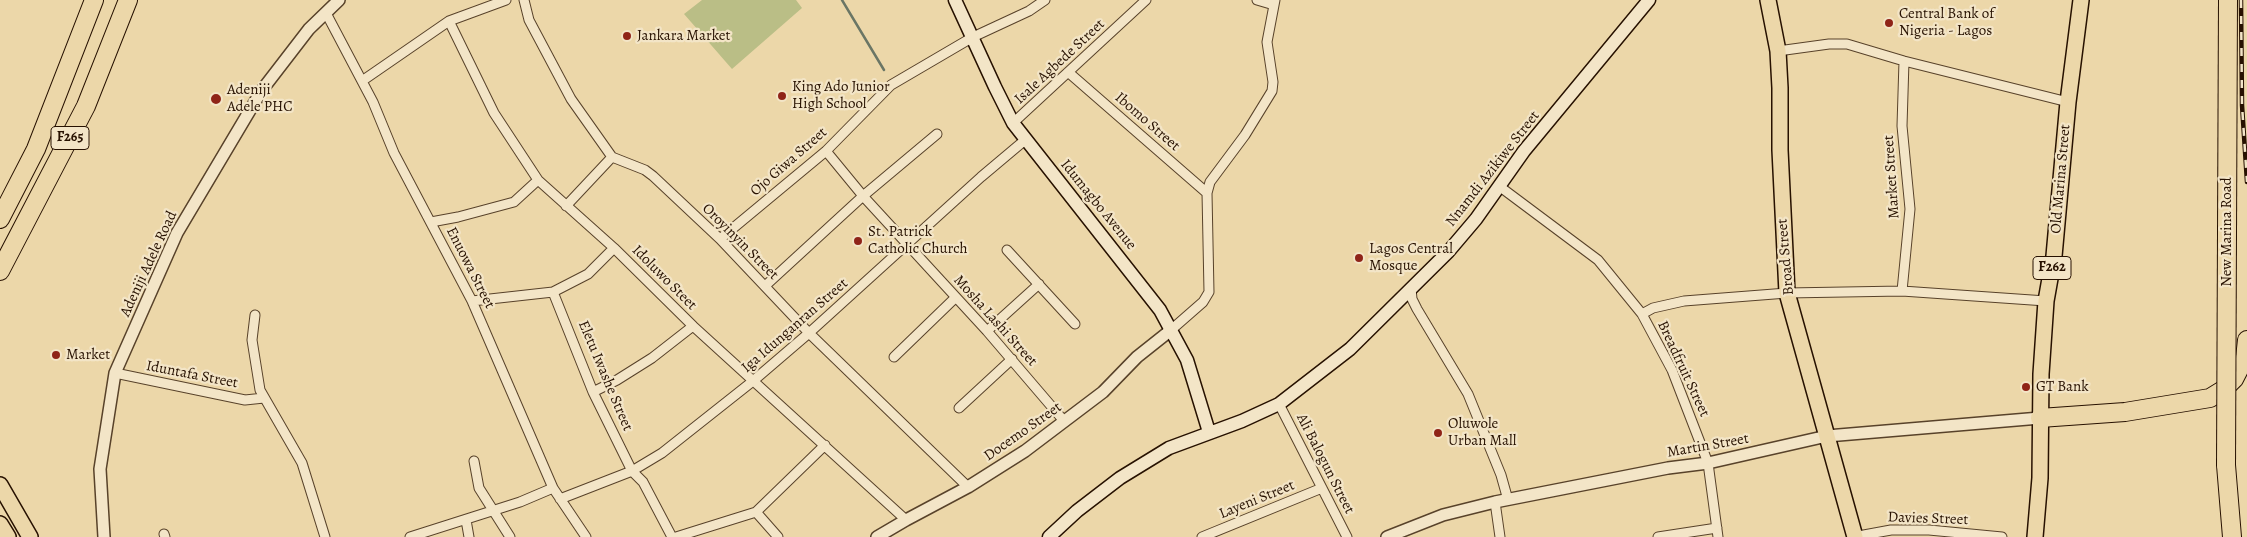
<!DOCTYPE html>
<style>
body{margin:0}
canvas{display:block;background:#ecd7a9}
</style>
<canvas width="2247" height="537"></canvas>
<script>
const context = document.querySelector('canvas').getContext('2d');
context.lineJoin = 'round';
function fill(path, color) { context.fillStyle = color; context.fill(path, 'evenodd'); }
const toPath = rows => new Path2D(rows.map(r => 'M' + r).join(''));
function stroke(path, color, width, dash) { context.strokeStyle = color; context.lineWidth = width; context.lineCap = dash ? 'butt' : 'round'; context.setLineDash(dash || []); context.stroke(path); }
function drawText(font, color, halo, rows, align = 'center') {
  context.font = font + ' Alegreya,serif'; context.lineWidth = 4.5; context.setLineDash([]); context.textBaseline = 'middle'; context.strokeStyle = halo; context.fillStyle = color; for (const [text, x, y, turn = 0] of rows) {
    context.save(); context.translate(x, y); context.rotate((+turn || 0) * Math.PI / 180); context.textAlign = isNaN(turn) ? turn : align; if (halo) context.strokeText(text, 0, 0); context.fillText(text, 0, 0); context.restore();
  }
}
const green = toPath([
 [702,0,796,0,802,8,732,69,684,14]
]);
const stream = toPath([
 [842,0,884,70]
]);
const minor = toPath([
 [524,0,529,20,571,99,612,157,645,170,653,176,720,239,809,333,968,487],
 [1257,0,1274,5],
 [326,13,373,102,394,153,472,301,553,488,586,537],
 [449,21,494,113,538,180,614,248,693,326,906,520],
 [1778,51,1829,44,1847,44,1904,61,2068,102],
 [1068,72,1207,193],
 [362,81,449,21,506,0],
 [1013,123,1146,0],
 [826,151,863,196,987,331,1064,421],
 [1499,186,1598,260,1642,314,1672,370,1708,463,1718,537],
 [566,206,612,157],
 [431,222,458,217,514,202,538,180],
 [720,239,826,151,891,85,973,37,1029,11,1045,0],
 [1007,250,1075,324],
 [765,286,863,196,937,134],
 [1411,288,1412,299,1417,309,1468,394,1501,475,1508,500],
 [1902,291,1910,209,1902,126,1904,61],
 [553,292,593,392,632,471,643,482,672,537],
 [472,301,553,292,588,274,614,248],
 [1642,314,1653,308,1684,301,1787,293,1902,291,2046,301],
 [255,315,252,340,260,390,302,463,325,537],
 [1171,330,1203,302,1209,292,1207,193,1210,182,1245,135,1272,91,1273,82,1267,42,1275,0],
 [987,331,1039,284],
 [894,357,955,298],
 [115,373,245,400,264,398],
 [593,392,617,380,652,358,693,326],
 [1279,404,1347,537],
 [959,408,1012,359],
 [474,461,479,488,510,537],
 [560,499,632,471,662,453,753,381,809,333,981,177,1025,140],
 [1495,502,1500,537],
 [756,512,778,537],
 [466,520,469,537],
 [164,534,165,537],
 [410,537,520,502,553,488],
 [676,537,756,512,825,445],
 [1202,537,1322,488],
 [1658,537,1717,528],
 [1853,537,1891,530,1929,530,2002,537]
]);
const tertiary = toPath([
 [104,537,100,469,115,373,177,233,262,90,309,29,339,0],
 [877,537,906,520,968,487,1025,451,1103,392,1137,357,1171,330],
 [1387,537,1443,515,1495,502,1668,468,1708,463,1827,436,2040,418]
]);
const secondary = toPath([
 [955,0,995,87,1013,123,1160,310,1187,360,1209,432],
 [1049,537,1077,511,1120,478,1169,448,1242,421,1279,404,1350,349,1448,252,1476,219,1524,151,1649,0]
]);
const primary = toPath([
 [1768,0,1778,51,1780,88,1780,150,1787,293,1855,537],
 [0,485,30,537],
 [0,524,8,537],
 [2035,537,2040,478,2041,374,2046,301,2054,256,2068,102,2081,0]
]);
const motorway = toPath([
 [0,219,36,149,94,0],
 [0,271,86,106,128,0],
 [2040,418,2125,412,2210,398,2223,390,2234,379,2245,358,2247,340],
 [2226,465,2232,537]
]);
const rail = toPath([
 [2241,0,2242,105,2247,182]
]);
const motorwayBridge = toPath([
 [2226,465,2228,0]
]);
const markers = [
 [1889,23,5,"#8f2418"],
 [627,36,5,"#8f2418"],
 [782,96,5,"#8f2418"],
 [216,99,6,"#8f2418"],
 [858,241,5,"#8f2418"],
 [1359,258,5,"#8f2418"],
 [56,355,5,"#8f2418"],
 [2026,387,5,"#8f2418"],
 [1438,433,5,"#8f2418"]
];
const shields = [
 [70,138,38],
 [2052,268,38]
];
const shieldNames = [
 ["F265",70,138],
 ["F262",2052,268]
];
const poiNames = [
 ["Central Bank of",1899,14],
 ["Nigeria - Lagos",1899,31],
 ["Jankara Market",637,36],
 ["King Ado Junior",792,87],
 ["High School",792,104],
 ["Adeniji",227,90],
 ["Adele PHC",227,107],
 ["St. Patrick",868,232],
 ["Catholic Church",868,249],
 ["Lagos Central",1369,249],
 ["Mosque",1369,266],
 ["Market",66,355],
 ["GT Bank",2036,387],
 ["Oluwole",1448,424],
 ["Urban Mall",1448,441]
];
const streetNames = [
 ["Isale Agbede Street",1060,62,-43],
 ["Ibomo Street",1147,122,41],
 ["Ojo Giwa Street",789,162,-41],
 ["Nnamdi Azikiwe Street",1493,169,-52],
 ["Market Street",1892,177,-94],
 ["Old Marina Street",2061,179,-85],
 ["Idumagbo Avenue",1098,205,51],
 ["New Marina Road",2227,232,-90],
 ["Oroyinyin Street",740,242,45],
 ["Broad Street",1786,257,-95],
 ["Adeniji Adele Road",149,264,-65],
 ["Enuowa Street",470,268,63],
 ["Idoluwo Steet",664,278,45],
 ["Mosha Lashi Street",995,321,48],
 ["Iga Idunganran Street",795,326,-41],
 ["Breadfruit Street",1683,369,65],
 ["Iduntafa Street",192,375,11],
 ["Eletu Iwashe Street",605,376,67],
 ["Docemo Street",1023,432,-35],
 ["Martin Street",1708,446,-10],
 ["Ali Balogun Street",1325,464,63],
 ["Layeni Street",1257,500,-22],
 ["Davies Street",1928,519,2]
];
fill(green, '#babe86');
stroke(stream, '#6b7665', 2.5);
stroke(minor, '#58422a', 11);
stroke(tertiary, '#58422a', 14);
stroke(secondary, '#271100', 15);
stroke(primary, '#271100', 18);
stroke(motorway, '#271100', 20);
stroke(minor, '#f3e5c7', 9);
stroke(tertiary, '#f3e5c7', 11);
stroke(secondary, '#f3e5c7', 12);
stroke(primary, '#ecd7a9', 15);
stroke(motorway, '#ecd7a9', 18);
stroke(rail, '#271100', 4.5);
stroke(rail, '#f3e5c7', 2.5, [8]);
stroke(motorwayBridge, '#271100', 20, []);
stroke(motorwayBridge, '#ecd7a9', 18);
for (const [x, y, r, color] of markers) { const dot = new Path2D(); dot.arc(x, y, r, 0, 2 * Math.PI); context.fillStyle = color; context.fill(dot); stroke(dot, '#f3e5c7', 2); }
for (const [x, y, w] of shields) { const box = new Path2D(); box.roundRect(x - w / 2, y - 11.5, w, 23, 4); context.fillStyle = '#f3e5c7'; context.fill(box); stroke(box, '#271100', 1); }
drawText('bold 14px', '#271100', null, shieldNames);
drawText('15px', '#271100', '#f3e5c7', poiNames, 'left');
drawText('15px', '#271100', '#f3e5c7', streetNames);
</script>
